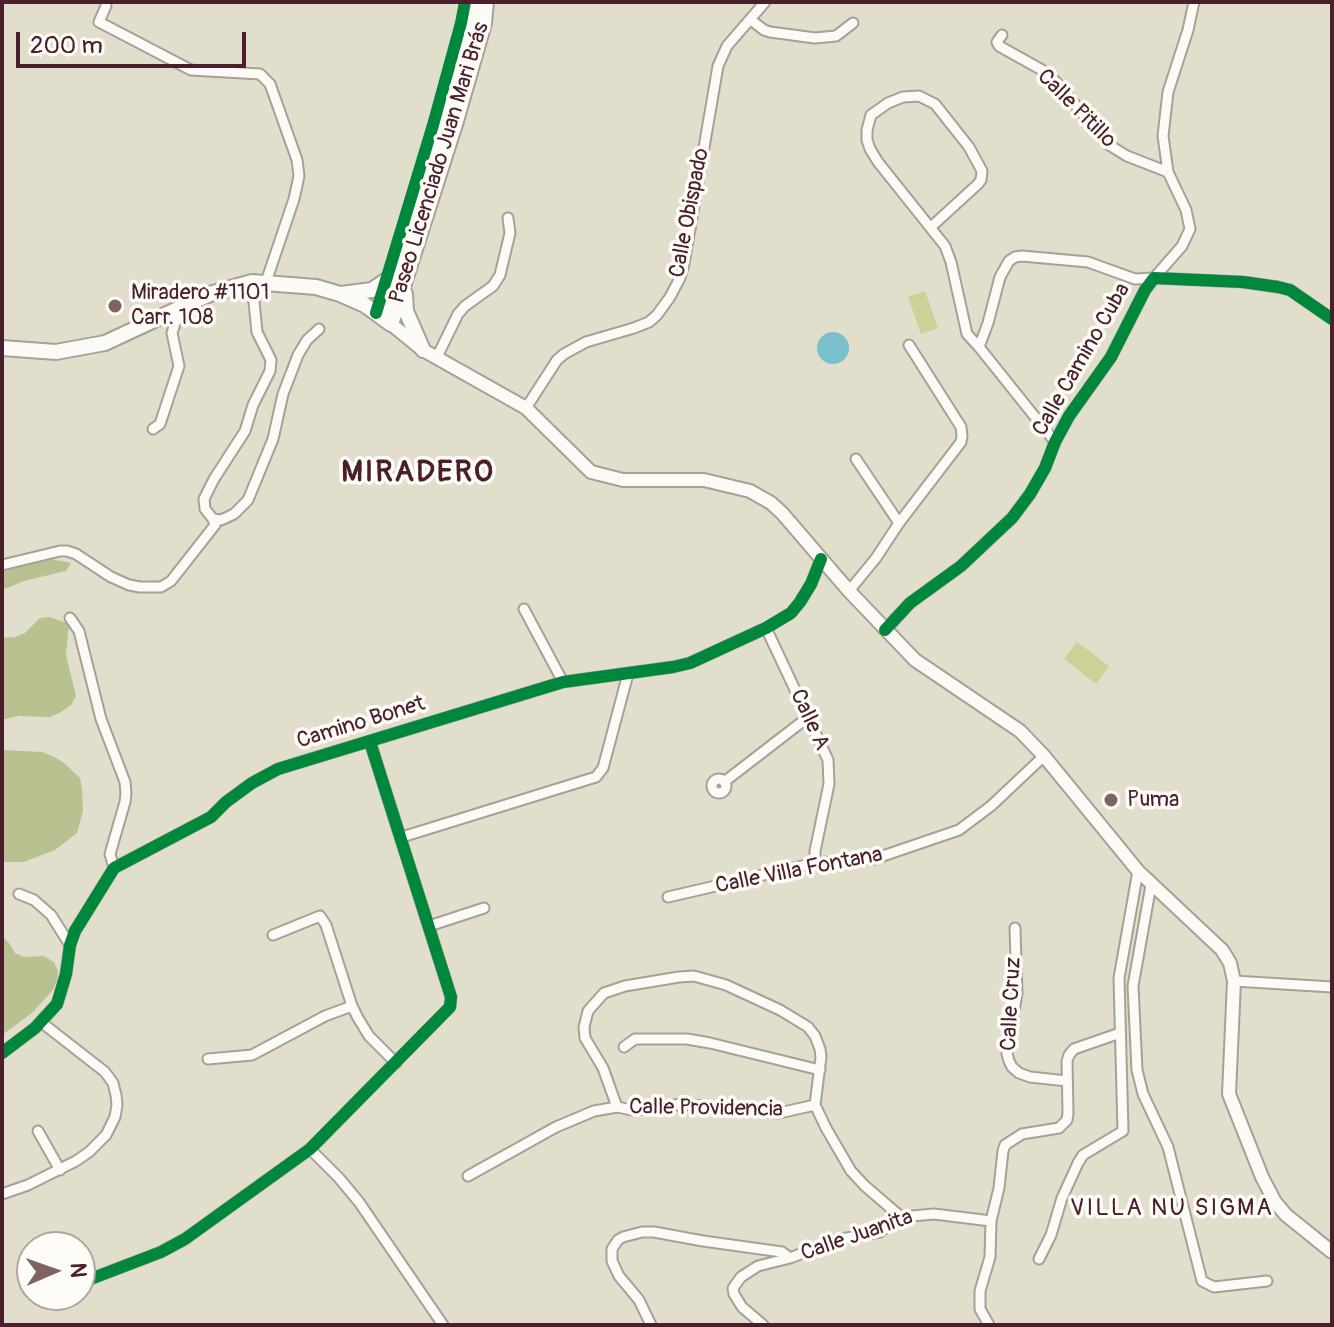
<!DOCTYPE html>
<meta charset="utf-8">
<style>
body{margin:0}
#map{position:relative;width:1334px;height:1327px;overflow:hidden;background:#e2decc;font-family:Pangolin,sans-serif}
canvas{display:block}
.frame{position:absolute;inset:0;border:4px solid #4a1f2b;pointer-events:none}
.north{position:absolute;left:16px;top:1231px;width:80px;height:80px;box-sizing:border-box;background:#fdfcf7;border:2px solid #b5a4a5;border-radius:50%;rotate:88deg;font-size:22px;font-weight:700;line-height:32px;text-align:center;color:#4a1f2b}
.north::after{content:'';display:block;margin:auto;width:28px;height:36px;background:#7f6263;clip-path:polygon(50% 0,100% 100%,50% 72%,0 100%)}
.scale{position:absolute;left:16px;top:32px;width:230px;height:36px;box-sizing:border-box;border:4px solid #4a1f2b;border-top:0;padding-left:10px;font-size:24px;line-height:28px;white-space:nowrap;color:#4a1f2b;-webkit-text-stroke:6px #fdfcf7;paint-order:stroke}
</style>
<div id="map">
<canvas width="1334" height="1327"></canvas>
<div class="frame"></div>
<div class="north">N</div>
<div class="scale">200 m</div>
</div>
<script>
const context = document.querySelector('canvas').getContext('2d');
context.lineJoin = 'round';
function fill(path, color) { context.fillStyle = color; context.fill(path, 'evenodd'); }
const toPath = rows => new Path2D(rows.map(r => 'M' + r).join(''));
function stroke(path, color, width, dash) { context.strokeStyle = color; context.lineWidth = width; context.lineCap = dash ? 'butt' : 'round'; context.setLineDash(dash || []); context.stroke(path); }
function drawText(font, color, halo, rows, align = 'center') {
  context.font = font + ' Pangolin,sans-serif'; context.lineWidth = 7; context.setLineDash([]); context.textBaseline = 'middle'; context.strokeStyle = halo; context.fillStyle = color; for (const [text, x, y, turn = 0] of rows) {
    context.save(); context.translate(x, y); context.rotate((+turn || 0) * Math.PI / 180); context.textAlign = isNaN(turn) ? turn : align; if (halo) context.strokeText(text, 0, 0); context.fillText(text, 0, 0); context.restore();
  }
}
const green = toPath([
 [925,291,938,328,921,334,908,297],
 [1077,642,1109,666,1096,684,1064,659]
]);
const forest = toPath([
 [50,559,71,563,66,571,24,581,2,590,2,572,30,563],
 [50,617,69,624,66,655,76,696,71,705,61,712,50,717,18,716,2,720,2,638,15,637,25,633,40,618],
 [2,750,42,752,56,758,64,763,80,778,82,788,83,811,77,833,55,850,24,862,2,862],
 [2,936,10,944,15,953,24,957,44,956,54,962,58,971,57,981,52,991,32,1013,2,1035]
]);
const water = toPath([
 '817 348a16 16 0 1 1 32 0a16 16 0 1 1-32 0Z'
]);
const minor = toPath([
 [106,6,99,22,191,70,260,74,270,84,297,160,299,176,294,199,266,282],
 [751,20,764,30,770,32,815,38,836,36,853,23],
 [1002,35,997,42,999,46,1042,70,1057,83,1109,145,1127,156,1168,172],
 [931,227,978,184,981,180,982,171,969,147,935,104,919,96,903,97,888,103,871,115,867,130,867,140,870,149,878,162,945,246,951,262,967,334,979,347,1055,442],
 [979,347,988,323,1000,277,1009,261,1015,257,1022,256,1088,262,1135,279,1154,278,1182,246,1190,229,1186,210,1168,172,1163,136,1168,92,1188,30,1194,2],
 [437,357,458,314,465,306,493,286,500,275,510,233,508,218],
 [526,408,557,360,564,354,586,342,634,328,649,322,657,315,670,297,680,278,684,264,718,66,727,46,765,2],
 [153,429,160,424,179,366,172,333,180,308],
 [856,459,899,523,961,442,962,436,961,427,909,345],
 [213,519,221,520,234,514,248,500,273,439,283,394,298,355,307,340,319,329],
 [2,565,60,551,67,551,76,554,111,577,129,585,140,587,161,587,171,581,215,525,213,519,205,509,204,499,214,479,245,431,253,405,270,371,271,360,257,332,252,282],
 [849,591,876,558,899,523],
 [524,609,563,682],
 [70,618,79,631,101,719,125,782,126,793,125,802,110,854,114,868],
 [766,628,828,760,829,784,815,851,815,863],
 [885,630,910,603,961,566,1012,518,1030,494,1045,468,1055,442,1069,416,1111,357,1145,290,1154,278,1243,282,1278,287,1290,290,1332,319],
 '712 786a7 7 0 1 1 14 0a7 7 0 1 1-14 0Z',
 [724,782,807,718],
 [402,837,596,777,603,768,628,674],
 [1151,885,1133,986,1137,1070,1143,1094,1168,1147,1202,1281,1214,1287,1267,1281],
 [19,894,34,900,51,915,70,945],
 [668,897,815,863,874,859,959,830,991,806,1044,756],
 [429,926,484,908],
 [1015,928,1017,993,1007,1054,1009,1061,1012,1067,1019,1073,1030,1077,1067,1081],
 [273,935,320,916,326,925,352,1006,358,1018,369,1036,396,1063],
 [1234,981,1332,987],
 [624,1047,635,1039,687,1039,710,1043,820,1070],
 [2,1053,35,1028,57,1004,66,974,70,945,75,931,114,868,211,817,226,802,252,783,278,769,563,682,673,667,690,663,766,628,791,613,800,602,811,584,821,559],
 [208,1059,252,1055,325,1016,352,1006],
 [617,1107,603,1068,585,1038,584,1027,588,1011,604,993,625,986,679,977,694,976,726,985,780,1010,808,1027,815,1036,820,1049,821,1057,815,1105,826,1128,851,1171,865,1186,901,1217],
 [38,1131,60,1170],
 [310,1149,339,1178,359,1202,443,1325],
 [468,1176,556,1127,594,1111,617,1107,632,1110,651,1109,681,1104,779,1113,815,1105],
 [2,1194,28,1185,76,1161,89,1152,106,1135,115,1117,117,1105,116,1095,113,1083,105,1072,41,1022],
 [1039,1259,1051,1235,1062,1198,1078,1163,1083,1155,1123,1131,1119,978,1138,871],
 [80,1283,161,1252,185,1239,310,1149,450,1007,451,997,370,742],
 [651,1325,639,1300,619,1276,612,1261,612,1249,618,1240,623,1237,642,1232,654,1232,703,1241,782,1252,790,1258],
 [763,1325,742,1307,734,1294,733,1288,741,1277,758,1266,790,1258,836,1240,880,1232,901,1217,934,1214,991,1221],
 [989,1325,980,1309,980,1291,990,1257,991,1221,999,1188,1003,1151,1005,1145,1022,1134,1059,1128,1067,1120,1068,1113,1067,1061,1069,1055,1074,1049,1120,1033]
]);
const secondary = toPath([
 [391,324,423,350,526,408,591,472,623,480,704,480,750,491,771,503,782,513,849,591,915,660,1020,731,1044,756,1138,871,1222,950,1230,963,1234,981,1229,1094,1262,1177,1275,1202,1286,1215,1332,1252]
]);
const primary = toPath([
 [341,294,372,290,388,279,395,270],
 [405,294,406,311,423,350],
 [384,317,416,204,438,138,471,20,473,2],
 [2,348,56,352,105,343,210,294,252,282,316,287,340,294,365,305,391,324,456,121,484,23,486,2]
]);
const cycleway = toPath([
 [376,313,433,125,461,23,465,2],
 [885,630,910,603,961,566,1012,518,1030,494,1045,468,1055,442,1069,416,1111,357,1145,290,1154,278,1243,282,1278,287,1290,290,1332,319],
 [2,1053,35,1028,57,1004,66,974,70,945,75,931,114,868,211,817,226,802,252,783,278,769,563,682,673,667,690,663,766,628,791,613,800,602,811,584,821,559],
 [80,1283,161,1252,185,1239,310,1149,450,1007,451,997,370,742]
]);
const markers = [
 [115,306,8,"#7f6263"],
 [1111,800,8,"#7f6263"]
];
const streetNames = [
 ["Calle Pitillo",1076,109,45],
 ["Paseo Licenciado Juan Mari Brás",440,163,-73],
 ["Calle Obispado",690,213,-79],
 ["Calle Camino Cuba",1082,360,-60],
 ["Calle A",809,720,65],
 ["Camino Bonet",361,723,-17],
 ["Calle Villa Fontana",799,871,-11],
 ["Calle Cruz",1012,1004,-87],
 ["Calle Providencia",706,1109,1],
 ["Calle Juanita",857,1236,-19]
];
const poiNames = [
 ["Miradero #1101",131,293],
 ["Carr. 108",131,318],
 ["Puma",1127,800]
];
const neighbourhoodNames = [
 ["VILLA NU SIGMA",1172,1209]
];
const districtNames = [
 ["MIRADERO",418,473]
];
fill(green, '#ccd296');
fill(forest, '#b7c290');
fill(water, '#7ac1cd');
stroke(minor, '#a7a097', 13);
stroke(secondary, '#a7a097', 16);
stroke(primary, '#a7a097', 18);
stroke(minor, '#fbfaf7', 9);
stroke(secondary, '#fbfaf7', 12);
stroke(primary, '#fbfaf7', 14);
stroke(cycleway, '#00873e', 12);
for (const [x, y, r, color] of markers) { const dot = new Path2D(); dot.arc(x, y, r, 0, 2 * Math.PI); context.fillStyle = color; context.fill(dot); stroke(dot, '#fdfcf7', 3); }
drawText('22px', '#4a1f2b', '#fdfcf7', streetNames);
drawText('22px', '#4a1f2b', '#fdfcf7', poiNames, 'left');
context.letterSpacing = '2px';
drawText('24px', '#4a1f2b', '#fdfcf7', neighbourhoodNames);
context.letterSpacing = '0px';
context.letterSpacing = '2px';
drawText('bold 30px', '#4a1f2b', '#fdfcf7', districtNames);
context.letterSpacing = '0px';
</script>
